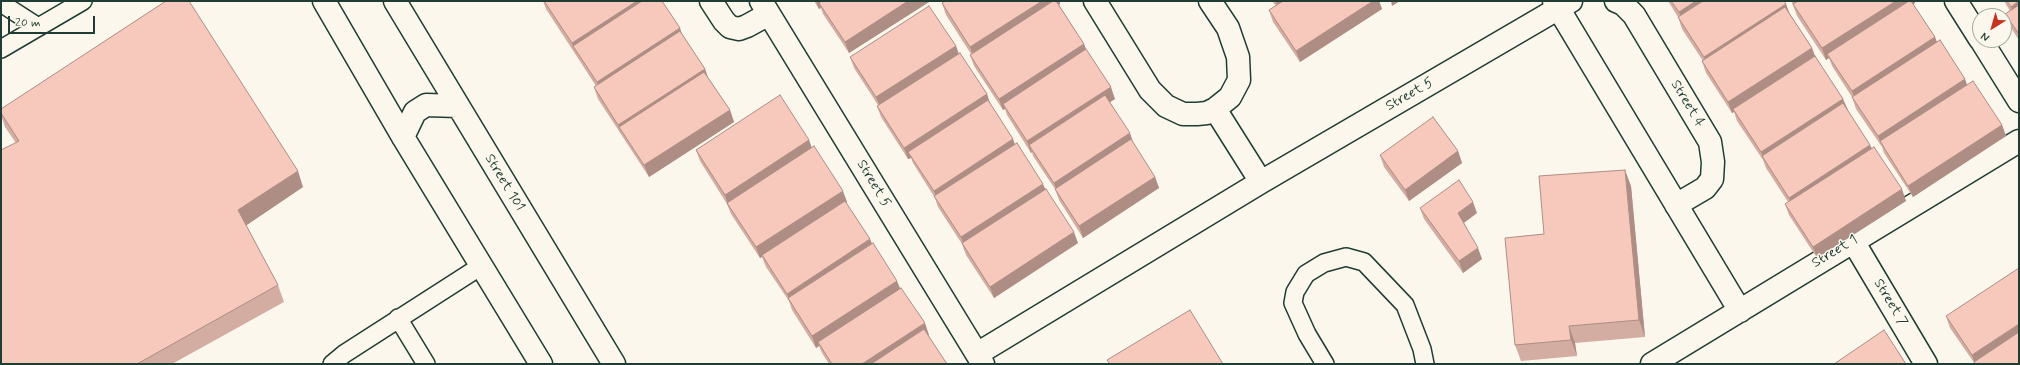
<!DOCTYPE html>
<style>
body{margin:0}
#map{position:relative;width:2020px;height:365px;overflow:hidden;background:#fbf7ec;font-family:Mynerve,sans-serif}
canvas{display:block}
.frame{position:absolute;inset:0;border:2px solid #1f3d34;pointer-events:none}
.north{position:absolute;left:1972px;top:8px;width:40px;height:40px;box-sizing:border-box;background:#fbf7ec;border:1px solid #a3ada2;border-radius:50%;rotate:217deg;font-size:11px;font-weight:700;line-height:16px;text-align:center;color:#1f3d34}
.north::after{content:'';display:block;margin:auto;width:14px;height:18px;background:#c8321e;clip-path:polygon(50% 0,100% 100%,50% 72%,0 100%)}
.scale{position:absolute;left:8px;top:16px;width:87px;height:18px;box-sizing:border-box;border:2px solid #1f3d34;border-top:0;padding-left:5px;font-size:12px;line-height:14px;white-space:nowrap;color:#1f3d34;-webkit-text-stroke:3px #fbf7ec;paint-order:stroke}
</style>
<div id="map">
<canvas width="2020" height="365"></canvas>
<div class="frame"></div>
<div class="north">N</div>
<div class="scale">20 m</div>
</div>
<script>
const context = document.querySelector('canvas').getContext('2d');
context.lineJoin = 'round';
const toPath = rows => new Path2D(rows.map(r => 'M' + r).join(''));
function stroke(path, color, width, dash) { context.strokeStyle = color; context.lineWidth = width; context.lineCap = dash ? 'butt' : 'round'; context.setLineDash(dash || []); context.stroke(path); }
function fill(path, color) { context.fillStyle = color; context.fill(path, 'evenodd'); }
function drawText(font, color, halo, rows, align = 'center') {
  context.font = font + ' Mynerve,sans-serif'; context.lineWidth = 3; context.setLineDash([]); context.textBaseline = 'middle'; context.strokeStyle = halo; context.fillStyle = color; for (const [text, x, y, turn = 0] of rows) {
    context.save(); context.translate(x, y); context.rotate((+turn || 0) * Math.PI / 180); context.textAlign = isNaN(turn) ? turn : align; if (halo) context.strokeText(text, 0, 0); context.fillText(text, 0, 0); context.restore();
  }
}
const service = toPath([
 [1,3,38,27],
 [1,49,83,1],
 [398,318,426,364],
 [332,364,344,354,481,266],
 [1325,364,1307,334,1293,303,1295,292,1306,274,1324,263,1346,257,1364,262,1405,305,1422,349,1425,364]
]);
const minor = toPath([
 [711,1,724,21,730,27,739,29,747,26,769,14],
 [761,1,983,364],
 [1095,1,1150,90,1166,106,1183,114,1197,114,1207,113,1215,109,1230,97,1239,80,1238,57,1228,28,1210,1],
 [1554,1,1740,311],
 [1616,1,1623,4,1634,15,1710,142,1713,162,1712,179,1705,188,1676,205],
 [1956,1,1980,39],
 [1981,40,2019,101],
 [1215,109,1261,182],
 [1853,241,1926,364],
 [977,354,1261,182,1571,1],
 [1652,364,2019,141]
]);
const tertiary = toPath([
 [324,1,403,137,541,364],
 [395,1,614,364],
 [403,137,415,112,426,105,458,106]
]);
const wall = toPath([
 [543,1,662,1,682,34,705,69,707,76,730,110,734,122,649,177,598,99,594,87,596,86,546,9],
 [814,1,929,1,929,2,849,53,823,14,821,8,819,9],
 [942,1,1060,1,1060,4,1059,5,1084,44,1086,50,1115,99,1110,102,1134,145,1155,177,1159,188,1083,238,1059,200,1055,189,1033,156,1032,152,1031,153,1007,115,1005,109,1003,110,974,66,970,55,971,54,946,15,942,3,943,3],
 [1272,1,1379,1,1382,9,1300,62,1273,22,1269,10,1276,6],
 [1668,1,1784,1,1786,4,1790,14,1812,48,1815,56,1843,99,1847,110,1870,145,1872,148,1906,201,1817,258,1789,215,1785,204,1788,202,1766,168,1763,160,1737,121,1734,112,1732,113,1706,73,1702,61,1703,61,1682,29,1678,17],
 [1791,1,1915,1,1915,3,1913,4,1935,37,1937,42,1965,79,1967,85,2002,125,2006,136,1913,197,1884,153,1882,147,1856,109,1852,97,1832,66,1829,58,1826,60,1797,16,1793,5],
 [2004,1,2019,1,2019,40,2009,25,2005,14,2010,11],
 [956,46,958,53,987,94,990,105,1013,139,1015,144,1045,189,1078,243,994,298,966,255,962,244,938,207,935,198,913,163,911,158,908,159,881,117,877,106,878,105,854,68,850,57],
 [1,109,303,187,246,225,278,285,284,302,172,364,1,364,16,143,5,127,1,115],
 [809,140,812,148,847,202,846,203,870,239,872,244,929,335,928,335,947,364,829,364,822,353,819,346,816,348,792,310,789,301,766,267,762,257,760,258,731,214,727,204,700,161,696,150],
 [1458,151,1462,163,1409,201,1384,167,1380,155],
 [1631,186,1645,337,1575,343,1577,356,1521,361,1515,345,1544,234],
 [1420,208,1477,213,1464,223,1482,259,1463,273,1424,219],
 [1946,316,2019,364,1975,364,1950,328]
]);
const shadedWall = toPath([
 [637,1,659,1,573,47,572,43],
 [816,1,831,1,819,3,821,8,819,9],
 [908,1,929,1,929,2,849,53,845,42],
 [1042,1,1060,1,1060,4,974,59,970,47],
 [1278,1,1300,1,1280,14,1276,2],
 [1373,1,1379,1,1382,9,1300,62,1296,51],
 [1391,1,1400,1,1392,6],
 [1696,1,1718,1,1683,24,1679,12],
 [1896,1,1915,1,1915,3,1830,58,1827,54,1829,58,1826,60,1822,48],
 [2019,1,2019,15,2015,18,2011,7],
 [1786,4,1790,16,1709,69,1704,57],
 [680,28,684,40,601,94,597,82],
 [1935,37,1939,49,1856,103,1852,91],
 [1084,44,1088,55,1003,104,1005,109,1003,110,999,99],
 [956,46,960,57,881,109,876,97],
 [1812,48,1816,59,1733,109,1734,112,1732,113,1728,102],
 [705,69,709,80,619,127,622,136,618,125],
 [1965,79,1969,91,1880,141,1882,147,1878,136],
 [1111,87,1115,99,1033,151,1029,145,1032,152,1031,153,1027,141],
 [987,94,991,106,908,152,911,158,908,159,904,148],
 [1843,99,1848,110,1764,159,1761,152],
 [730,110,734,122,649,177,644,165],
 [2002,125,2006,136,1913,197,1908,186],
 [1130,133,1134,145,1058,194,1054,183],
 [1013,139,1017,151,937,200,934,191],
 [809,140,813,152,728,205,725,195],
 [1870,145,1874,156,1793,209,1789,198],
 [1458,151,1462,163,1409,201,1405,190],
 [1625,170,1631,186,1645,337,1639,320],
 [298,171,303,187,244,227,238,210],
 [1155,177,1159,188,1083,238,1079,226],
 [1043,184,1048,195,965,249,961,237],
 [1902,189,1906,201,1817,258,1813,247],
 [843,191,847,202,760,258,756,247],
 [1473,202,1477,213,1462,224,1458,213],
 [1074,232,1078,243,994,298,990,287],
 [870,239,875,251,790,302,787,294],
 [1478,248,1482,259,1463,273,1459,261],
 [897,281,902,293,818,342,819,346,816,348,812,336],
 [925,323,929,335,884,364,862,364],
 [2019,324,2019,338,1975,364,1972,355],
 [1569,326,1575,343,1577,356,1571,340]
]);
const building = toPath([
 [166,1,189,1,298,171,238,210,278,285,137,364,1,364,1,150,19,141,1,113,1,109,166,1],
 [544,1,637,1,572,43,544,1],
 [642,1,662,1,680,28,597,82,573,46,642,1],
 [822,1,908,1,845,42,819,3,822,1],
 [945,1,1042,1,970,47,942,3,945,1],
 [1053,1,1056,1,1084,44,999,99,970,55,1053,1],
 [1283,1,1373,1,1296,51,1269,10,1283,1],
 [1671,1,1696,1,1679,12,1671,1],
 [1703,1,1784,1,1786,4,1704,57,1678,17,1703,1],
 [1798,1,1896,1,1822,48,1793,4,1798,1],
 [1909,1,1911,1,1935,37,1852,91,1827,54,1909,1],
 [2007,1,2019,1,2011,7,2007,1],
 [2019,5,2019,34,2005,14,2019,5],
 [929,6,956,46,876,97,850,57,929,6],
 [1785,7,1812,48,1728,102,1702,61,1785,7],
 [680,31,705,69,618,125,594,87,680,31],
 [1940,40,1965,79,1878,136,1852,97,1940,40],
 [1086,49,1111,87,1027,141,1003,104,1086,49],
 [960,53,987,94,904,148,877,106,960,53],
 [1815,56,1843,99,1761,152,1733,109,1815,56],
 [704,72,730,110,644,165,619,127,704,72],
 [1973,81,2002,125,1908,186,1880,141,1973,81],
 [780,95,809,140,725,195,696,150,780,95],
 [1105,95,1130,133,1054,183,1029,145,1105,95],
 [988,100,1013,139,934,191,908,152,988,100],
 [1843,103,1870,145,1789,198,1762,156,1843,103],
 [1433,117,1458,151,1405,190,1380,155,1433,117],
 [1131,139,1155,177,1079,226,1055,189,1131,139],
 [1017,143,1043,184,961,237,934,196,1017,143],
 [814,146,843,191,756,247,727,203,814,146],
 [1874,147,1902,189,1813,247,1785,204,1874,147],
 [1625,170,1639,320,1569,326,1571,340,1515,345,1505,238,1544,234,1539,176,1625,170],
 [1459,180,1473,202,1458,213,1478,248,1459,261,1420,208,1459,180],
 [1046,189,1074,232,990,287,962,243,1046,189],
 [845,201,870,239,787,294,762,255,845,201],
 [873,243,897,281,812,336,788,298,873,243],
 [2019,268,2019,324,1972,355,1946,316,2019,268],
 [901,288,925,323,862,364,832,364,818,342,901,288],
 [1190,310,1223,364,1110,364,1107,360,1190,310],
 [924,329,947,364,871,364,924,329],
 [1884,330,1906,364,1834,364,1884,330],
 [2019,332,2019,364,1975,364,1974,362,2019,332]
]);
const streetNames = [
 ["Street 5",1410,95,-30],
 ["Street 4",1687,104,59],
 ["Street 101",504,183,59],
 ["Street 5",873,184,59],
 ["Street 1",1835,252,-31],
 ["Street 7",1890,303,59]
];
stroke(service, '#1f3d34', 20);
stroke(minor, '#1f3d34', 25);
stroke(tertiary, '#1f3d34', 25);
stroke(service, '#fbf7ec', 17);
stroke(minor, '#fbf7ec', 22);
stroke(tertiary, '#fbf7ec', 22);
fill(wall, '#d4ada2');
fill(shadedWall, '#ad8d84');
fill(building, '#f7c9bc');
stroke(building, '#ad8d84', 1);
drawText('14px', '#1f3d34', '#fbf7ec', streetNames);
</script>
